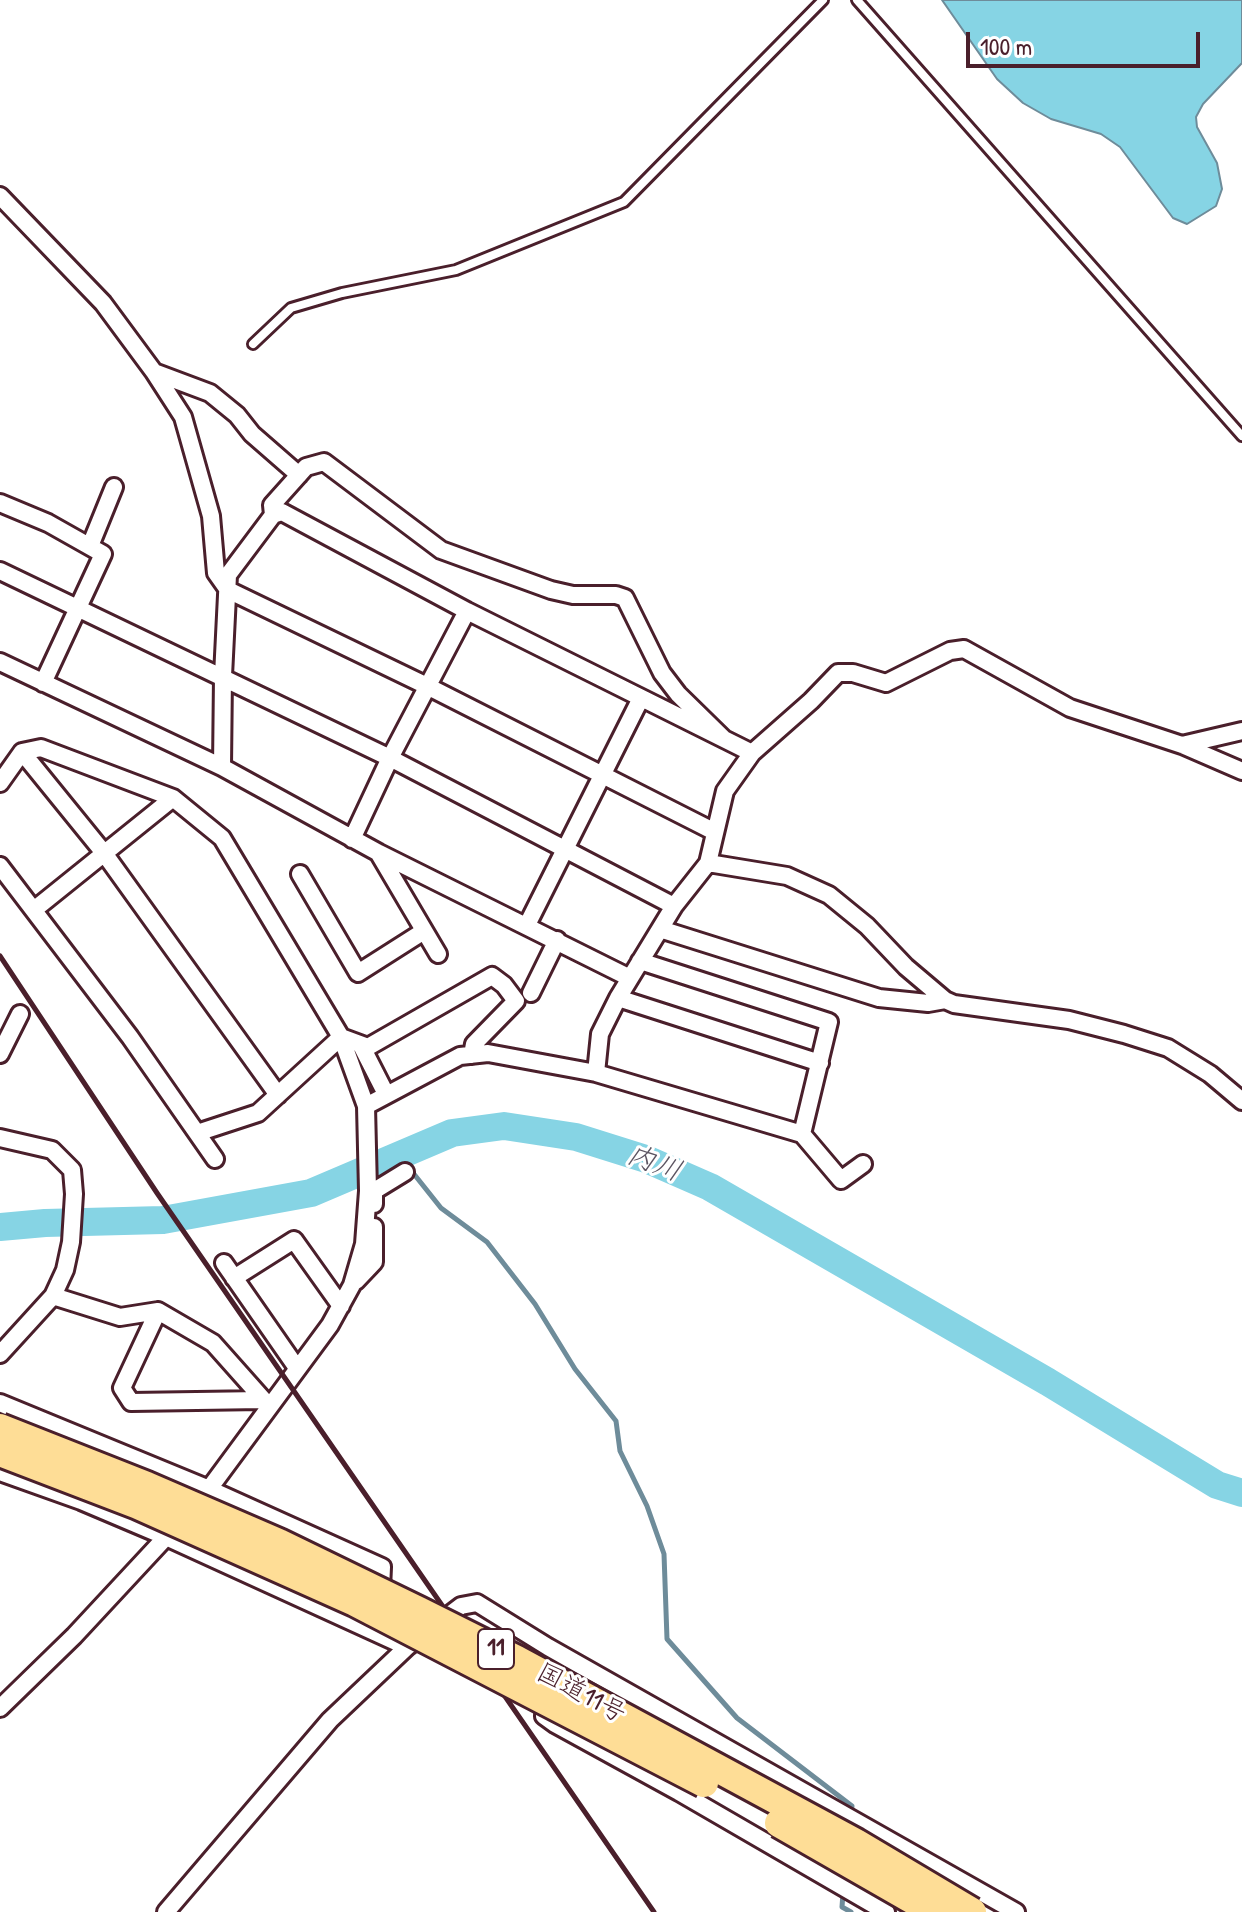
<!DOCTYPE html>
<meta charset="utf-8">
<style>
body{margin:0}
#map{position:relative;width:1242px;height:1912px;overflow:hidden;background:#fff;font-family:"Patrick Hand",sans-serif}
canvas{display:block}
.scale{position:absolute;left:966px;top:32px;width:234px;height:36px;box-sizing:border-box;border:4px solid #4a1f2b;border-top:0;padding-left:10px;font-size:24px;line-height:28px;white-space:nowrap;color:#4a1f2b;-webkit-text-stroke:6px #fff;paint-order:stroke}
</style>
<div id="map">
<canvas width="1242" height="1912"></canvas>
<div class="scale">100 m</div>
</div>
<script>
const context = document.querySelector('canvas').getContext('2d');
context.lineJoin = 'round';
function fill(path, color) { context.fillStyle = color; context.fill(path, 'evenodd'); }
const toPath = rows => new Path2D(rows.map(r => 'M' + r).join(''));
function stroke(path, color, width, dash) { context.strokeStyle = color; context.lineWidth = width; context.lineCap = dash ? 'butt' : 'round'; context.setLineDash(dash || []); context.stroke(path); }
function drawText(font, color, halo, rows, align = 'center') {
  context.font = font + ' "Patrick Hand","Klee One",sans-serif'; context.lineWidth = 6; context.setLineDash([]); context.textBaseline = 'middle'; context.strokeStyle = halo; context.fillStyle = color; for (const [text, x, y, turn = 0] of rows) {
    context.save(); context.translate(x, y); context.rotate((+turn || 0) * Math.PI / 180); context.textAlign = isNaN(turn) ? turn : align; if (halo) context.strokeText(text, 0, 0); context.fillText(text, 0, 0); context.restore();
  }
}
const water = toPath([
 [942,0,1242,0,1242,63,1203,104,1196,117,1197,127,1217,163,1222,189,1216,206,1187,224,1173,218,1120,147,1101,134,1051,119,1023,103,997,79,942,0]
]);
const stream = toPath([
 [398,1154,441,1208,487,1242,535,1304,575,1369,616,1421,620,1451,647,1506,664,1554,667,1639,737,1718,852,1806,851,1816],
 [843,1893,842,1907,851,1912]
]);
const river = toPath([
 [0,1227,45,1223,163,1220,311,1193,452,1133,504,1126,576,1137,646,1159,710,1187,1048,1382,1217,1485,1242,1493]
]);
const lane = toPath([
 [857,0,1242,436],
 [253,344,291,308,342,293,456,270,624,202,823,0]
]);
const street = toPath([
 [0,196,103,303,154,372,183,417,211,516,216,573,228,590,427,686,715,832],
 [154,372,210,393,237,415,252,434,299,475],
 [0,503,48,523,103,554,43,683],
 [273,515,282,512,467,611,752,753],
 [90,546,114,487],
 [0,571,390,758,674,906],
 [0,662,222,767,379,853,630,978],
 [1182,745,1242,731],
 [22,752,104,853,278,1095],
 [222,767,223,676,228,575,273,515,272,505,306,467,324,462,441,550,551,590,573,595,616,595,625,598,662,673,678,694,724,739],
 [0,783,22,752,41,748,173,798,222,838,341,1037,366,1106,368,1191,364,1244,352,1285,330,1325,209,1489],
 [352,839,390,758,467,611],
 [379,854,438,954],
 [708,863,787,876,829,895,867,926,906,967,945,1000,954,1004,1069,1020,1124,1034,1168,1048,1210,1074,1242,1101],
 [0,866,130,1037,215,1159],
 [300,874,358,973,424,931],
 [35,909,173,798],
 [527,925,641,698],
 [660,929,879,998,928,1003,945,1000],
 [640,961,829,1022,802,1134],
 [531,993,557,940],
 [618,998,820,1063],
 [361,1045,386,1094],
 [0,1054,20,1014],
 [596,1073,600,1034,618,998,674,906,708,863,725,791,752,753,811,701,838,673,853,673,886,683,950,651,964,649,1070,708,1182,745,1242,771],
 [366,1106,460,1056,488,1053,596,1073,802,1134,841,1180,863,1164],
 [197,1133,258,1113,341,1037,368,1047,492,976,504,985,516,1001,474,1044,472,1055],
 [0,1138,52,1150,72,1170,74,1194,71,1242,65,1270,53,1296,0,1354],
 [374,1204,374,1191,405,1172],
 [224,1263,297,1368],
 [234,1278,294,1240,341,1306],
 [356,1281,374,1262,374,1227],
 [53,1296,120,1317,158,1311,213,1343,269,1406],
 [158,1311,122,1388,131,1402,262,1400],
 [0,1403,209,1489,382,1567,379,1633],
 [0,1472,81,1501,166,1537,407,1647],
 [545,1696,544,1716,555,1724,679,1792,886,1912],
 [0,1708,74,1636,166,1537],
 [166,1912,330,1720,407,1647,461,1606,477,1603,548,1647,1016,1912]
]);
const rail = toPath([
 [0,956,157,1193,654,1912]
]);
const highwayBridge = toPath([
 [0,1428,147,1486,279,1543,419,1611,517,1660,856,1843,972,1912],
 [0,1452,138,1505,355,1602,704,1783],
 [779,1823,934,1912]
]);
const shields = [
 [496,1649,36]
];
const shieldNames = [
 ["11",496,1649]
];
const streetNames = [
 ["国道11号",581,1694,28]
];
const waterNames = [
 ["内川",654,1164,21]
];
fill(water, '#86d4e4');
stroke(water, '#6e8c9a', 2);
stroke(stream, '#6e8c9a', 5);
stroke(river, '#86d4e4', 28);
stroke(lane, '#4a1f2b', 14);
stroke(street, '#4a1f2b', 22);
stroke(lane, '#fff', 8);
stroke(street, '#fff', 16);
stroke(rail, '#4a1f2b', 5);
stroke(highwayBridge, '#4a1f2b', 34, []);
stroke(highwayBridge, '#fedd96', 28);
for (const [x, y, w] of shields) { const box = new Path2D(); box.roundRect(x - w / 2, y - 20, w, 40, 6); context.fillStyle = '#fff'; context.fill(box); stroke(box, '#4a1f2b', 2); }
drawText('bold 24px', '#4a1f2b', null, shieldNames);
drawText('26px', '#4a1f2b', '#fff', streetNames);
drawText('italic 28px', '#5c5562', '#fff', waterNames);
</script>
